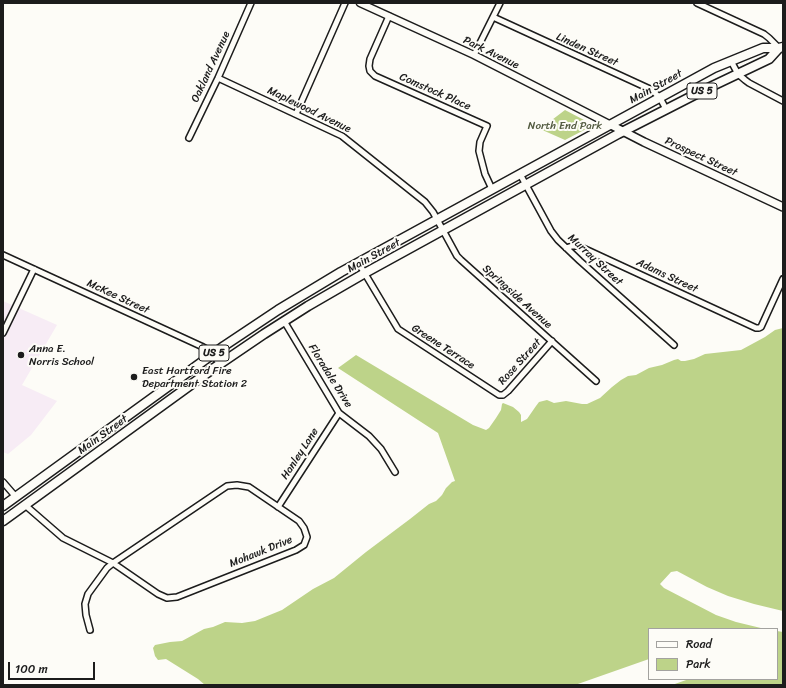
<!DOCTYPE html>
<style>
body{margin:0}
#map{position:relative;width:786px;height:688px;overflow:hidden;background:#fdfcf7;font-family:Sriracha,sans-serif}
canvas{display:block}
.frame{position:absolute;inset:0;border:4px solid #1c1c1c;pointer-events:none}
.legend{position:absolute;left:648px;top:628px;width:130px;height:52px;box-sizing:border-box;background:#fdfcf7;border:1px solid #a3a29f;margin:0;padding:5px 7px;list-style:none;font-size:12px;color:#1c1c1c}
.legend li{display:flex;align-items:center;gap:8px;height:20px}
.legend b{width:20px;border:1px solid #a3a29f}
.scale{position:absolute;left:8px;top:662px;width:87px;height:18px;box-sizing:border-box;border:2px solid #1c1c1c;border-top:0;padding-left:5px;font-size:12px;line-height:14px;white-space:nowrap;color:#1c1c1c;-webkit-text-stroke:3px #fdfcf7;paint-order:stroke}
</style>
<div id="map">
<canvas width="786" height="688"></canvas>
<div class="frame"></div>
<ul class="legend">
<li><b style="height:5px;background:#fdfcf7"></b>Road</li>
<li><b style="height:11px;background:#bdd389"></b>Park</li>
</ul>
<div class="scale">100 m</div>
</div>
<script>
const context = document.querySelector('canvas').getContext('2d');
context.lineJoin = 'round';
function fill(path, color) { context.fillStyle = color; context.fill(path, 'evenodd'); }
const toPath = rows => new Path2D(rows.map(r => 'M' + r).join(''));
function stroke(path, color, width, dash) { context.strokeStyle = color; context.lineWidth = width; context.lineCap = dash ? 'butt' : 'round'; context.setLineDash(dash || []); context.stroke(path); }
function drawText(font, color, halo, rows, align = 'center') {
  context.font = font + ' Sriracha,sans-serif'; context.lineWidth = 4; context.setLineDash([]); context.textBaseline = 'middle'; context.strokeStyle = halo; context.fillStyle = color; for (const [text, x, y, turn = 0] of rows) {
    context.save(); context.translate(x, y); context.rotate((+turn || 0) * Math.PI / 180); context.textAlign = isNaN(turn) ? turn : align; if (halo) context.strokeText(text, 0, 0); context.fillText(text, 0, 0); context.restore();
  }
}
const built = toPath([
 [3,301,57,325,22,385,57,401,31,435,8,454,3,452]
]);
const green = toPath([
 [565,110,584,120,587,124,588,128,565,140,540,129],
 [783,328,783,611,754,604,728,596,707,587,677,571,671,572,660,584,664,588,716,615,736,622,765,629,649,629,649,659,575,685,205,685,198,679,166,659,158,660,155,656,153,648,155,645,170,642,182,641,204,629,213,627,225,622,242,623,255,621,282,610,313,589,334,578,366,552,410,519,429,504,436,501,442,495,446,488,452,482,455,481,438,433,338,368,356,355,473,425,486,430,489,428,496,418,501,410,502,404,503,403,513,407,519,412,521,415,521,422,527,419,536,406,539,402,547,400,554,403,566,401,582,404,587,404,600,398,612,387,621,380,628,376,636,375,649,368,662,365,674,360,678,359,681,361,685,361,694,359,705,354,741,350,765,337,775,330],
 [777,631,783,632,783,685,672,685,689,679,777,679]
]);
const minor = toPath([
 [697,3,764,34,769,38,779,48],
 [389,16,370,59,369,66,370,71,375,76,487,126,480,142,479,151,485,174,492,189],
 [493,17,652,90,660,98,666,109],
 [474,55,500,3],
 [731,61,738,74,745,80,749,83,783,101],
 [218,78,342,136,425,202,433,212,457,256,461,260,596,381],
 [296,114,345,3],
 [189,138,218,78,251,3],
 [520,174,551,231,558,240,580,261,674,345],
 [566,248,572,246,578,246,585,249,756,328,759,328,761,327,783,279],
 [3,255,203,347,210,351,220,364],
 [358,262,398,329,499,395,503,395,508,391,552,341],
 [284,321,339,413,369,436,381,449,395,472],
 [3,333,34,269],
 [3,482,16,497],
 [25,505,63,538,113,563,158,594,167,598,177,597,296,550,304,545,307,537,304,528,299,521,249,487,237,485,227,486,113,563,107,568,88,594,85,604,86,615,90,630],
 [278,507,339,413]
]);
const tertiary = toPath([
 [360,3,474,55,611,125]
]);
const secondary = toPath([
 [611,125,644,142,783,207]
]);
const trunk = toPath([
 [3,506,224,346,278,310,341,272,714,68,763,48,779,48],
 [3,521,214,368,264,334,308,306,365,273,618,134,706,89,769,59,779,48,783,47]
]);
const markers = [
 [21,355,4,"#1c1c1c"],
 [134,377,4,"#1c1c1c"]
];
const shields = [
 [702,91,30],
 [214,353,30]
];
const shieldNames = [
 ["US 5",702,91],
 ["US 5",214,353]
];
const streetNames = [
 ["Linden Street",587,50,24],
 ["Park Avenue",491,53,26],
 ["Oakland Avenue",211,67,-65],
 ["Main Street",656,87,-29],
 ["Comstock Place",435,92,24],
 ["Maplewood Avenue",309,110,26],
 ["Prospect Street",701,157,25],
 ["Main Street",374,256,-29],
 ["Murray Street",595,260,43],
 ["Adams Street",667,276,25],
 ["McKee Street",118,297,25],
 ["Springside Avenue",517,297,42],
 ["Greene Terrace",443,347,33],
 ["Rose Street",520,362,-48],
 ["Floradale Drive",330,376,58],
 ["Main Street",103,435,-36],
 ["Hanley Lane",300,454,-57],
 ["Mohawk Drive",261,552,-22]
];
const parkNames = [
 ["North End Park",565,126]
];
const poiNames = [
 ["Anna E.",29,349],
 ["Norris School",29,362],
 ["East Hartford Fire",142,371],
 ["Department Station 2",142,384]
];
fill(built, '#f7ecf5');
fill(green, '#bdd389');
stroke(minor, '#1c1c1c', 8);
stroke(tertiary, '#1c1c1c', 9);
stroke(secondary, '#1c1c1c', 10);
stroke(trunk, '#1c1c1c', 11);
stroke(minor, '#fdfcf7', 5);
stroke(tertiary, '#fdfcf7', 6);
stroke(secondary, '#fdfcf7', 7);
stroke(trunk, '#fdfcf7', 8);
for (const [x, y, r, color] of markers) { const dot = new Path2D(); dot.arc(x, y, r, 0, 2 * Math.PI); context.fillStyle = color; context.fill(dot); stroke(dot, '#fdfcf7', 1.5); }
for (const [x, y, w] of shields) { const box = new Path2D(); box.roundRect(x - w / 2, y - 8, w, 16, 3); context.fillStyle = '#fdfcf7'; context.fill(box); stroke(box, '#1c1c1c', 1); }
drawText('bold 10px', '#1c1c1c', null, shieldNames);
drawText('11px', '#1c1c1c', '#fdfcf7', streetNames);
drawText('11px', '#545c42', '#fdfcf7', parkNames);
drawText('11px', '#1c1c1c', '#fdfcf7', poiNames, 'left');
</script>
